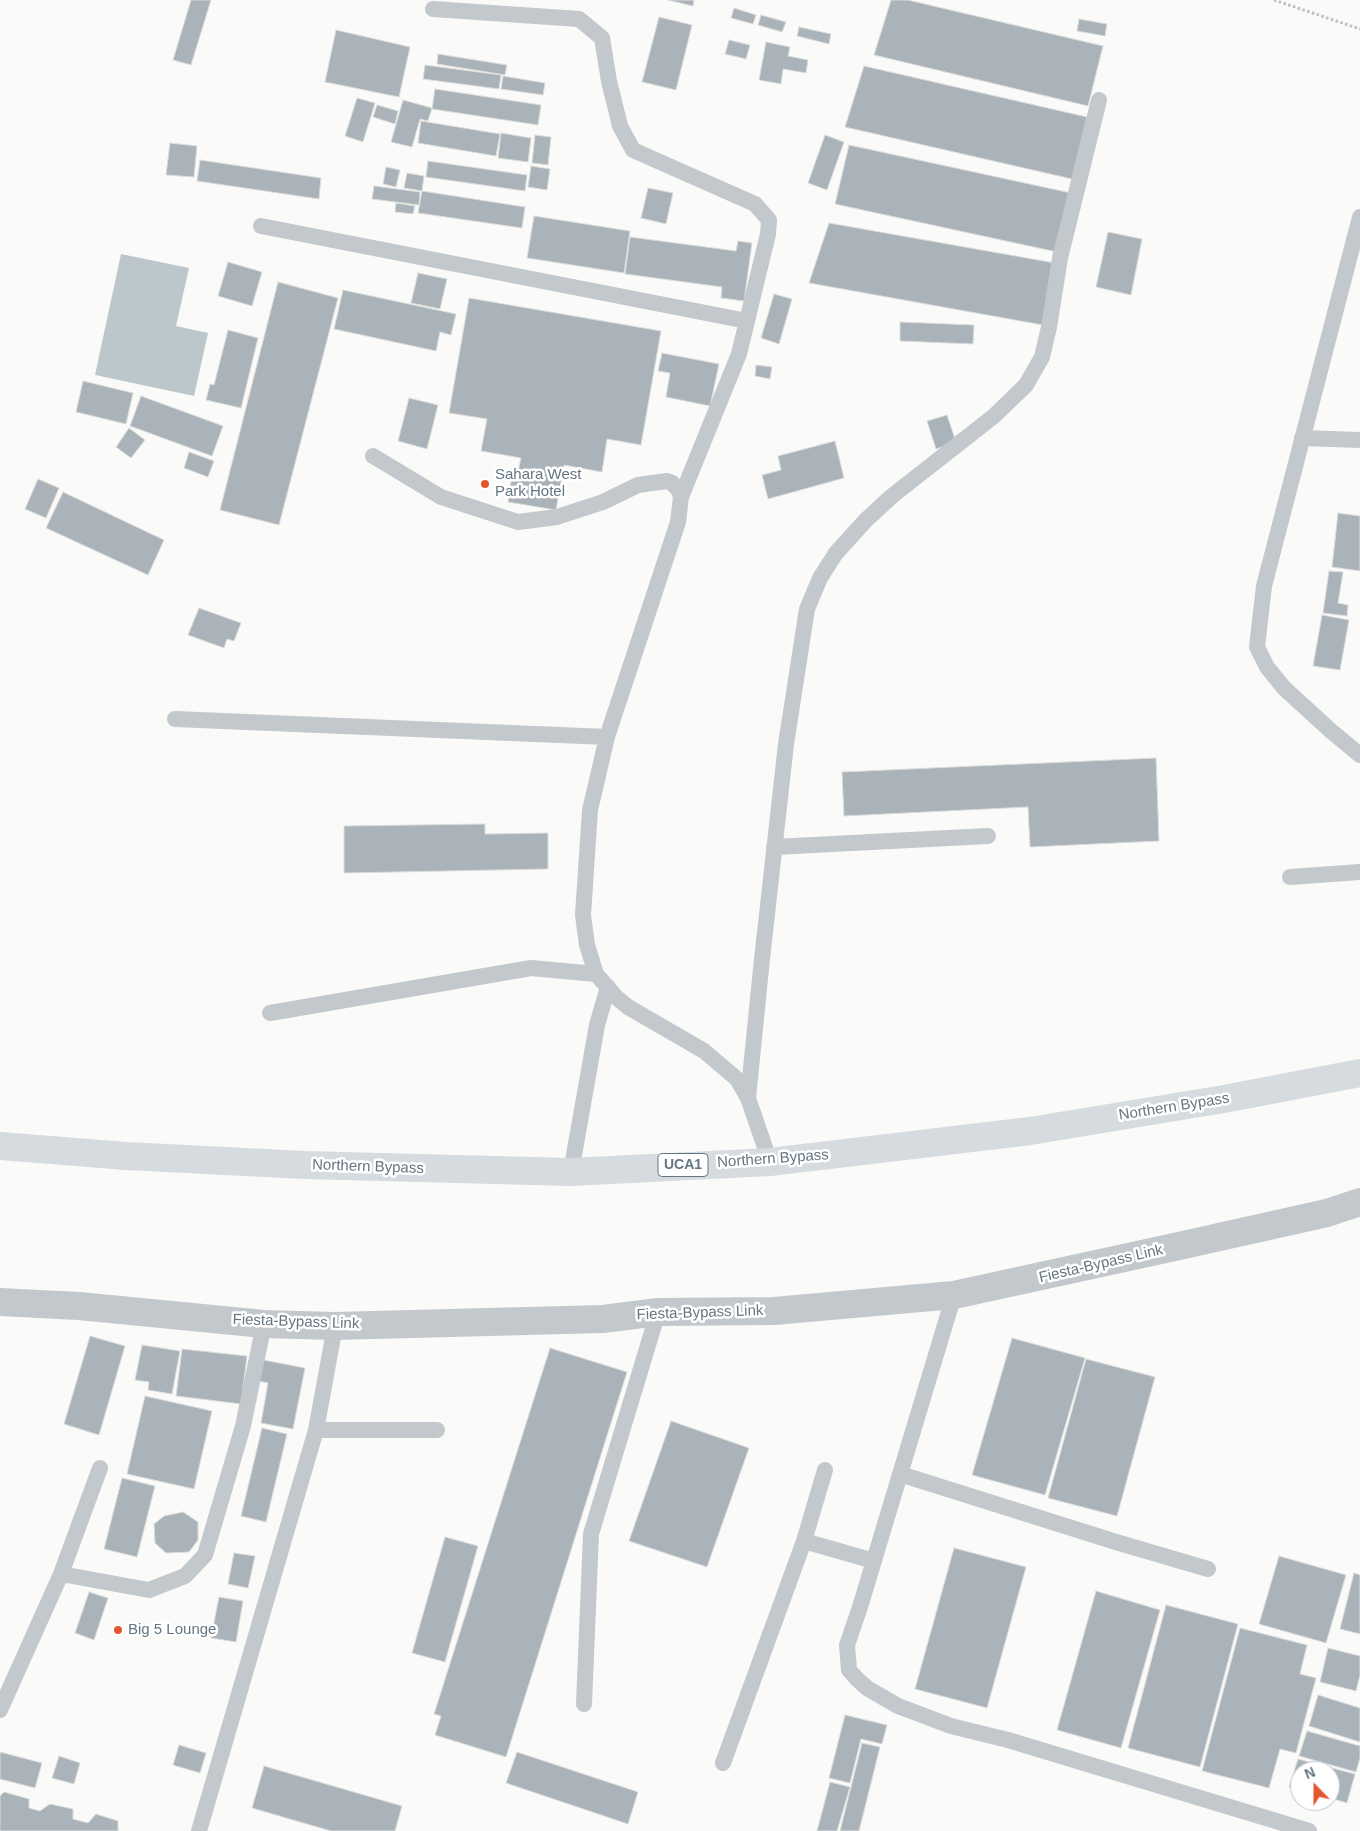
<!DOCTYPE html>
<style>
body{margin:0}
#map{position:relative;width:1360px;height:1831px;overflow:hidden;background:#fafaf8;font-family:Arial,sans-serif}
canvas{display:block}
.north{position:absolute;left:1290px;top:1761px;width:50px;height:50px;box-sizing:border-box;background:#fff;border:1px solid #c1c8cd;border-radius:50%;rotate:338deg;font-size:14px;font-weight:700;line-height:20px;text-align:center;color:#657683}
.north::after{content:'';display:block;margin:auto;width:18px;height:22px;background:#e4572e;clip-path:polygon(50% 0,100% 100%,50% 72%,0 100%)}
</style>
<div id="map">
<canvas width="1360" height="1831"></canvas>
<div class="north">N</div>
</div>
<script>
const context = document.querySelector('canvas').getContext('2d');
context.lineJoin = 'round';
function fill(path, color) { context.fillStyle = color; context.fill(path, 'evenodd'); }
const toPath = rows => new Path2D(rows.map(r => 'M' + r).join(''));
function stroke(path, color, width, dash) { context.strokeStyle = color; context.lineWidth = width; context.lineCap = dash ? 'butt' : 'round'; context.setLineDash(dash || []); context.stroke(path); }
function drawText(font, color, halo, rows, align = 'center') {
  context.font = font + ' Arial,sans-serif'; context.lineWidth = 5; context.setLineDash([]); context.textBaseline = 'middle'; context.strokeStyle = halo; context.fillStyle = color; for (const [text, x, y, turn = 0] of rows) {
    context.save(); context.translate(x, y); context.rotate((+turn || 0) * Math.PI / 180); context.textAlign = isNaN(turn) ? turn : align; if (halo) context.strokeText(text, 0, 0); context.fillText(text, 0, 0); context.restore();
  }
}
const water = toPath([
 [121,254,189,268,176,326,208,333,194,396,95,375]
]);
const building = toPath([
 [191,0,211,0,191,65,173,60,191,0],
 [668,0,694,0,693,6,668,0],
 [891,0,908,0,1103,46,1088,106,874,55,891,0],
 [734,8,756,15,753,24,731,18,734,8],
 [761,15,786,22,782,32,758,25,761,15],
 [659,17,692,25,676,90,642,82,659,17],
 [1079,19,1107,24,1105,36,1077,31,1079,19],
 [799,27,831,34,829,44,797,36,799,27],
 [336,30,410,47,399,97,325,82,336,30],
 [729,40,750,45,746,59,725,54,729,40],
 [766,42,790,47,788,56,808,60,806,73,783,69,781,84,759,80,766,42],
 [438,54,507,65,505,75,437,64,438,54],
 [425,65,501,75,499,89,423,79,425,65],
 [864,66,1087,117,1072,179,845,127,864,66],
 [503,76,545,83,543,95,501,89,503,76],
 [435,89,541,105,538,125,432,109,435,89],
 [357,98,375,103,363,142,345,136,357,98],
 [403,100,432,108,428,121,420,119,412,147,391,142,403,100],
 [377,105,398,111,395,124,373,117,377,105],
 [421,121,500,134,496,156,418,143,421,121],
 [501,133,531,138,528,162,498,158,501,133],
 [535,135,551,137,548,165,532,163,535,135],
 [825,135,844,142,827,190,808,183,825,135],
 [170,143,197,146,194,177,166,175,170,143],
 [849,145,1071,193,1057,252,835,204,849,145],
 [200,160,321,178,319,199,197,181,200,160],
 [428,161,527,175,525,191,426,177,428,161],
 [531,166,550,169,547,190,528,187,531,166],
 [386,167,400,170,396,187,383,184,386,167],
 [407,173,424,176,422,191,404,188,407,173],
 [374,186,420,192,419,205,372,199,374,186],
 [648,188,673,193,666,224,641,218,648,188],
 [422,191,525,207,522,228,418,213,422,191],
 [396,203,415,206,413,214,395,212,396,203],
 [534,216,630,231,624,273,527,258,534,216],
 [829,223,1055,263,1043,325,809,283,829,223],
 [1108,232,1142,239,1131,295,1096,287,1108,232],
 [630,237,736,251,738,241,752,243,744,301,721,298,722,287,625,274,630,237],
 [228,262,262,272,252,306,218,296,228,262],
 [418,273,447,279,440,309,411,303,418,273],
 [278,282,338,298,279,525,220,510,278,282],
 [343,290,456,314,451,335,440,332,436,351,334,329,343,290],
 [774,294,792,299,779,344,761,338,774,294],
 [469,298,661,331,641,445,607,439,602,472,564,465,556,510,508,502,512,475,517,476,521,458,481,451,487,419,449,413,469,298],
 [900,322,974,325,973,344,900,341,900,322],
 [228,330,258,338,241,408,206,400,210,384,214,385,228,330],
 [662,353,719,364,710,406,666,397,670,373,658,371,662,353],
 [756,365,772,367,770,379,755,376,756,365],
 [83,381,133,393,126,424,76,412,83,381],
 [141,396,223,426,212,456,130,426,141,396],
 [409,398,438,405,427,449,398,441,409,398],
 [947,415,956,442,936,449,927,421,947,415],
 [129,428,145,440,131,458,116,447,129,428],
 [835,441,844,478,768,499,762,475,781,470,778,456,835,441],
 [189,452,214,461,208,477,184,468,189,452],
 [38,479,59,488,46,518,25,509,38,479],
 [63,492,164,540,148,575,46,528,63,492],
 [1338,513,1360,516,1360,571,1332,567,1338,513],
 [1329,571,1343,572,1338,603,1348,605,1347,616,1323,613,1329,571],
 [199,608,241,623,234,641,227,639,224,648,188,635,199,608],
 [1322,615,1349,620,1340,670,1313,666,1322,615],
 [1156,758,1159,841,1030,847,1028,807,844,816,842,772,1156,758],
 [485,824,485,834,548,833,548,869,344,873,344,826,485,824],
 [90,1336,125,1346,99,1435,64,1424,90,1336],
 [1012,1338,1085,1358,1045,1495,972,1475,1012,1338],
 [142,1345,180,1351,172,1394,148,1390,149,1382,135,1380,142,1345],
 [550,1348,627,1372,506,1757,435,1735,441,1716,434,1714,550,1348],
 [182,1349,247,1356,241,1404,176,1396,182,1349],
 [258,1359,305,1368,293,1429,261,1423,268,1383,254,1380,258,1359],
 [1086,1359,1155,1377,1117,1516,1048,1498,1086,1359],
 [145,1396,212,1411,194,1489,127,1474,145,1396],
 [671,1421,749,1448,707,1567,629,1541,671,1421],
 [262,1428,287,1434,266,1522,241,1516,262,1428],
 [122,1478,155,1486,137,1557,104,1549,122,1478],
 [183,1512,198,1522,198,1540,189,1552,166,1553,155,1543,154,1524,164,1516,183,1512],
 [445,1537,478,1546,445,1662,412,1653,445,1537],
 [954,1548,1026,1567,987,1708,915,1689,954,1548],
 [234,1553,255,1556,248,1588,228,1584,234,1553],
 [1279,1556,1346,1575,1326,1643,1259,1624,1279,1556],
 [1354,1573,1360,1575,1360,1634,1340,1629,1354,1573],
 [1096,1591,1160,1610,1121,1748,1057,1730,1096,1591],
 [89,1592,108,1598,94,1640,75,1633,89,1592],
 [219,1597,243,1601,236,1642,211,1638,219,1597],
 [1166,1605,1238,1624,1200,1767,1128,1748,1166,1605],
 [1240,1628,1307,1645,1300,1674,1316,1678,1296,1753,1280,1749,1269,1788,1202,1771,1240,1628],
 [1328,1648,1360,1656,1360,1675,1356,1691,1320,1682,1328,1648],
 [1318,1695,1360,1708,1360,1742,1309,1726,1318,1695],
 [845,1715,887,1725,882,1744,861,1739,850,1783,829,1778,845,1715],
 [1307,1731,1360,1746,1360,1758,1356,1772,1299,1756,1307,1731],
 [862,1743,880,1747,859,1831,840,1831,862,1743],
 [179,1745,206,1753,200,1773,173,1765,179,1745],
 [0,1752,42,1763,35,1788,0,1779,0,1752],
 [517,1752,638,1792,628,1824,506,1783,517,1752],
 [59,1756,80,1763,74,1784,52,1778,59,1756],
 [1298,1759,1355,1774,1347,1803,1330,1798,1330,1771,1300,1771,1300,1790,1289,1787,1298,1759],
 [264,1766,402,1806,395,1831,331,1831,252,1808,264,1766],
 [830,1782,850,1787,837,1831,817,1831,830,1782],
 [4,1792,29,1799,29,1808,40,1811,50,1804,73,1809,73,1819,88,1823,96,1814,118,1821,118,1831,0,1831,0,1796,4,1792]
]);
const path = toPath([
 [1274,0,1360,29]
]);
const lane = toPath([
 [433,9,579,19,602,38,609,81,620,126,633,150,755,204,769,220,768,234,739,354,681,497],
 [1360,217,1264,586,1257,647,1267,667,1284,688,1331,731,1360,755],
 [261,226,747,321],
 [1302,438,1360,440],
 [373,456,441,497,518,522,557,517,603,502,638,485,667,481,672,483,678,489,681,497,678,522,607,737,590,810,583,915,587,945,596,974,617,998,628,1007,704,1051,737,1079,748,1098,770,1162],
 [175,719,607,737],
 [774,847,988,836],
 [1290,877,1360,872],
 [270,1013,531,968,596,974],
 [748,1098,762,959,786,744,807,609,820,578,836,553,866,520,892,496,994,416,1026,385,1042,357,1049,327,1060,258,1099,100],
 [571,1172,597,1025,608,987],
 [954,1295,860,1607,847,1645,849,1670,857,1679,867,1688,898,1706,951,1726,1008,1740,1309,1831],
 [316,1430,437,1430],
 [900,1474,1116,1542,1208,1569],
 [804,1541,825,1470],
 [61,1574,149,1590,185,1576,205,1555,243,1426,264,1324],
 [584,1704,591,1534,658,1312],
 [0,1710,61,1574,100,1468],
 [723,1763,804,1541,874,1561],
 [199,1831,316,1430,335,1326]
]);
const street = toPath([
 [0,1302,79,1306,264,1324,335,1326,603,1319,658,1312,774,1311,954,1295,1179,1246,1327,1213,1360,1202]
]);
const primary = toPath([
 [0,1146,126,1156,305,1165,571,1172,770,1162,1030,1131,1224,1099,1360,1073]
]);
const markers = [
 [485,484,5,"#e4572e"],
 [118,1630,5,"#e4572e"]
];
const shields = [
 [683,1165,50]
];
const shieldNames = [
 ["UCA1",683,1165]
];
const poiNames = [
 ["Sahara West",495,475],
 ["Park Hotel",495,492],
 ["Big 5 Lounge",128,1630]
];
const streetNames = [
 ["Northern Bypass",1174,1107,-9],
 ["Northern Bypass",773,1159,-4],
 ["Northern Bypass",368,1167,2],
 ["Fiesta-Bypass Link",1101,1264,-13],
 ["Fiesta-Bypass Link",700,1313,-2],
 ["Fiesta-Bypass Link",296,1322,2]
];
fill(water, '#bbc7cb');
fill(building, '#aab3b9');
stroke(building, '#dcdcda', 1);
stroke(path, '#bbbfc2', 3, [2.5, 2.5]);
stroke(lane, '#c3c8cc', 16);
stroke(street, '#c3c8cc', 28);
stroke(primary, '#d6dbdf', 28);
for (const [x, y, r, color] of markers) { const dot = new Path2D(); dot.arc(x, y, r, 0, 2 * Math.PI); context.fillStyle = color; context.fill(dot); stroke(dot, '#fff', 2); }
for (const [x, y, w] of shields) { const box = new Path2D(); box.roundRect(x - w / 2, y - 11.5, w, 23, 4); context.fillStyle = '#fff'; context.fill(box); stroke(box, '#657683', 1); }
drawText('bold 14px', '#657683', null, shieldNames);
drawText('15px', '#657683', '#fff', poiNames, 'left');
drawText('15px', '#657683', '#fff', streetNames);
</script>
